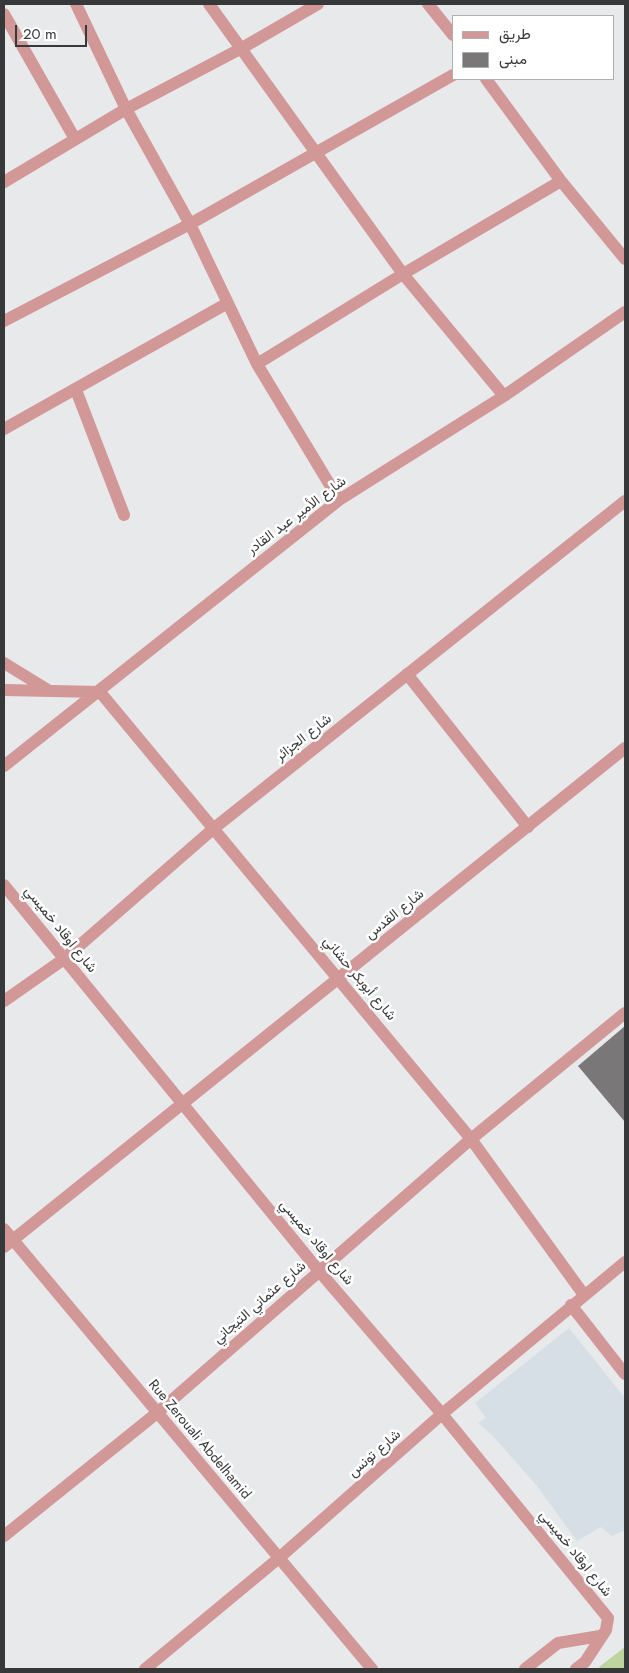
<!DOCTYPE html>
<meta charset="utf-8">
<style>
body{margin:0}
#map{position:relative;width:629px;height:1673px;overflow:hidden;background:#e7e9eb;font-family:Jost,Vazirmatn,sans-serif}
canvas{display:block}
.frame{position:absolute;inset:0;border:5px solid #373839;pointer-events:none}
.legend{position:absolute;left:452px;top:15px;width:162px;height:65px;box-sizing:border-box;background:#fff;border:1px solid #afafb0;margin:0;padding:6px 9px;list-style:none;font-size:15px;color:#373839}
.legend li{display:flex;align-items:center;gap:10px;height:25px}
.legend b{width:25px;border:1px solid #afafb0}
.scale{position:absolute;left:15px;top:25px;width:72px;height:22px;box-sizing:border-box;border:2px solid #373839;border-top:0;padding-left:6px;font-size:15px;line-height:18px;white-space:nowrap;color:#373839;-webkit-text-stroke:4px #fff;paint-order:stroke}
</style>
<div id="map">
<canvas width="629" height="1673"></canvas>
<div class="frame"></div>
<ul class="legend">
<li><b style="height:6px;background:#d19897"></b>طريق</li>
<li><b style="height:14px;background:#7a7778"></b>مبنى</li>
</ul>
<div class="scale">20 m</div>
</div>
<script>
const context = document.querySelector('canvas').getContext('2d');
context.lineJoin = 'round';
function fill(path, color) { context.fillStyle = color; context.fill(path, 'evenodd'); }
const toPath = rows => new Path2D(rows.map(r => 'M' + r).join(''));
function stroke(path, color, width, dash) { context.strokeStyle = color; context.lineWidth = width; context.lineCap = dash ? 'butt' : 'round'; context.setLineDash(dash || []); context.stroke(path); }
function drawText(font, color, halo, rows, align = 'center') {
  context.font = font + ' Jost,Vazirmatn,sans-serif'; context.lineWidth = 5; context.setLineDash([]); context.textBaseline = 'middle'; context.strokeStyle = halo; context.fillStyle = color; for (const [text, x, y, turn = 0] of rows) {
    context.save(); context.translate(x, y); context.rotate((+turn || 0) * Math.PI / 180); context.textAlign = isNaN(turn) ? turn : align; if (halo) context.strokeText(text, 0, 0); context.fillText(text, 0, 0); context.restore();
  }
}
const built = toPath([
 [569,1328,625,1398,625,1530,612,1536,601,1527,577,1541,537,1486,492,1435,478,1423,486,1418,475,1403]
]);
const green = toPath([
 [625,1647,625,1669,601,1669,599,1667]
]);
const building = toPath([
 [625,1026,625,1122,578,1066]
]);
const lane = toPath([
 [4,14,75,139],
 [4,663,48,690]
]);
const street = toPath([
 [76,4,126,109,190,224,257,364,339,500],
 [209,4,403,274,504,396],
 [428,4,453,35],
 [486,79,561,181,625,259],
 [4,182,126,109,242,48,318,4],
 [4,321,190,224,453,75],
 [257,364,403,274,561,181],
 [76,390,124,515],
 [4,429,226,304],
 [407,674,528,827],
 [4,690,100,692,471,1139,584,1295],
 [4,766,339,500,504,396,625,312],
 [4,885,319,1271,442,1414,608,1618,606,1630,585,1662,576,1669],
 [4,1001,64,959,213,829,625,501],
 [4,1229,372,1669],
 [4,1247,625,748],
 [571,1305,625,1374],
 [4,1536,157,1413,471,1139,625,1013],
 [145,1669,279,1558,442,1414,625,1262],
 [525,1669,558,1643,600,1636]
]);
const streetNames = [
 ["شارع الأمير عبد القادر",297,516,-37],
 ["شارع الجزائر",304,738,-38],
 ["شارع القدس",395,915,-39],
 ["شارع اوقاد خميسي",60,930,51],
 ["شارع أبوبكر حشاني",359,979,50],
 ["شارع اوقاد خميسي",316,1243,50],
 ["شارع عثماني التيجاني",260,1303,-41],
 ["Rue Zerouali Abdelhamid",199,1440,50],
 ["شارع تونس",375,1454,-41],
 ["شارع اوقاد خميسي",575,1554,51]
];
fill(built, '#d7dfe6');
fill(green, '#bed39d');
fill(building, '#7a7778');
stroke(lane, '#d19897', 12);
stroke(street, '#d19897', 12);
drawText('14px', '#373839', '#fff', streetNames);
</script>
